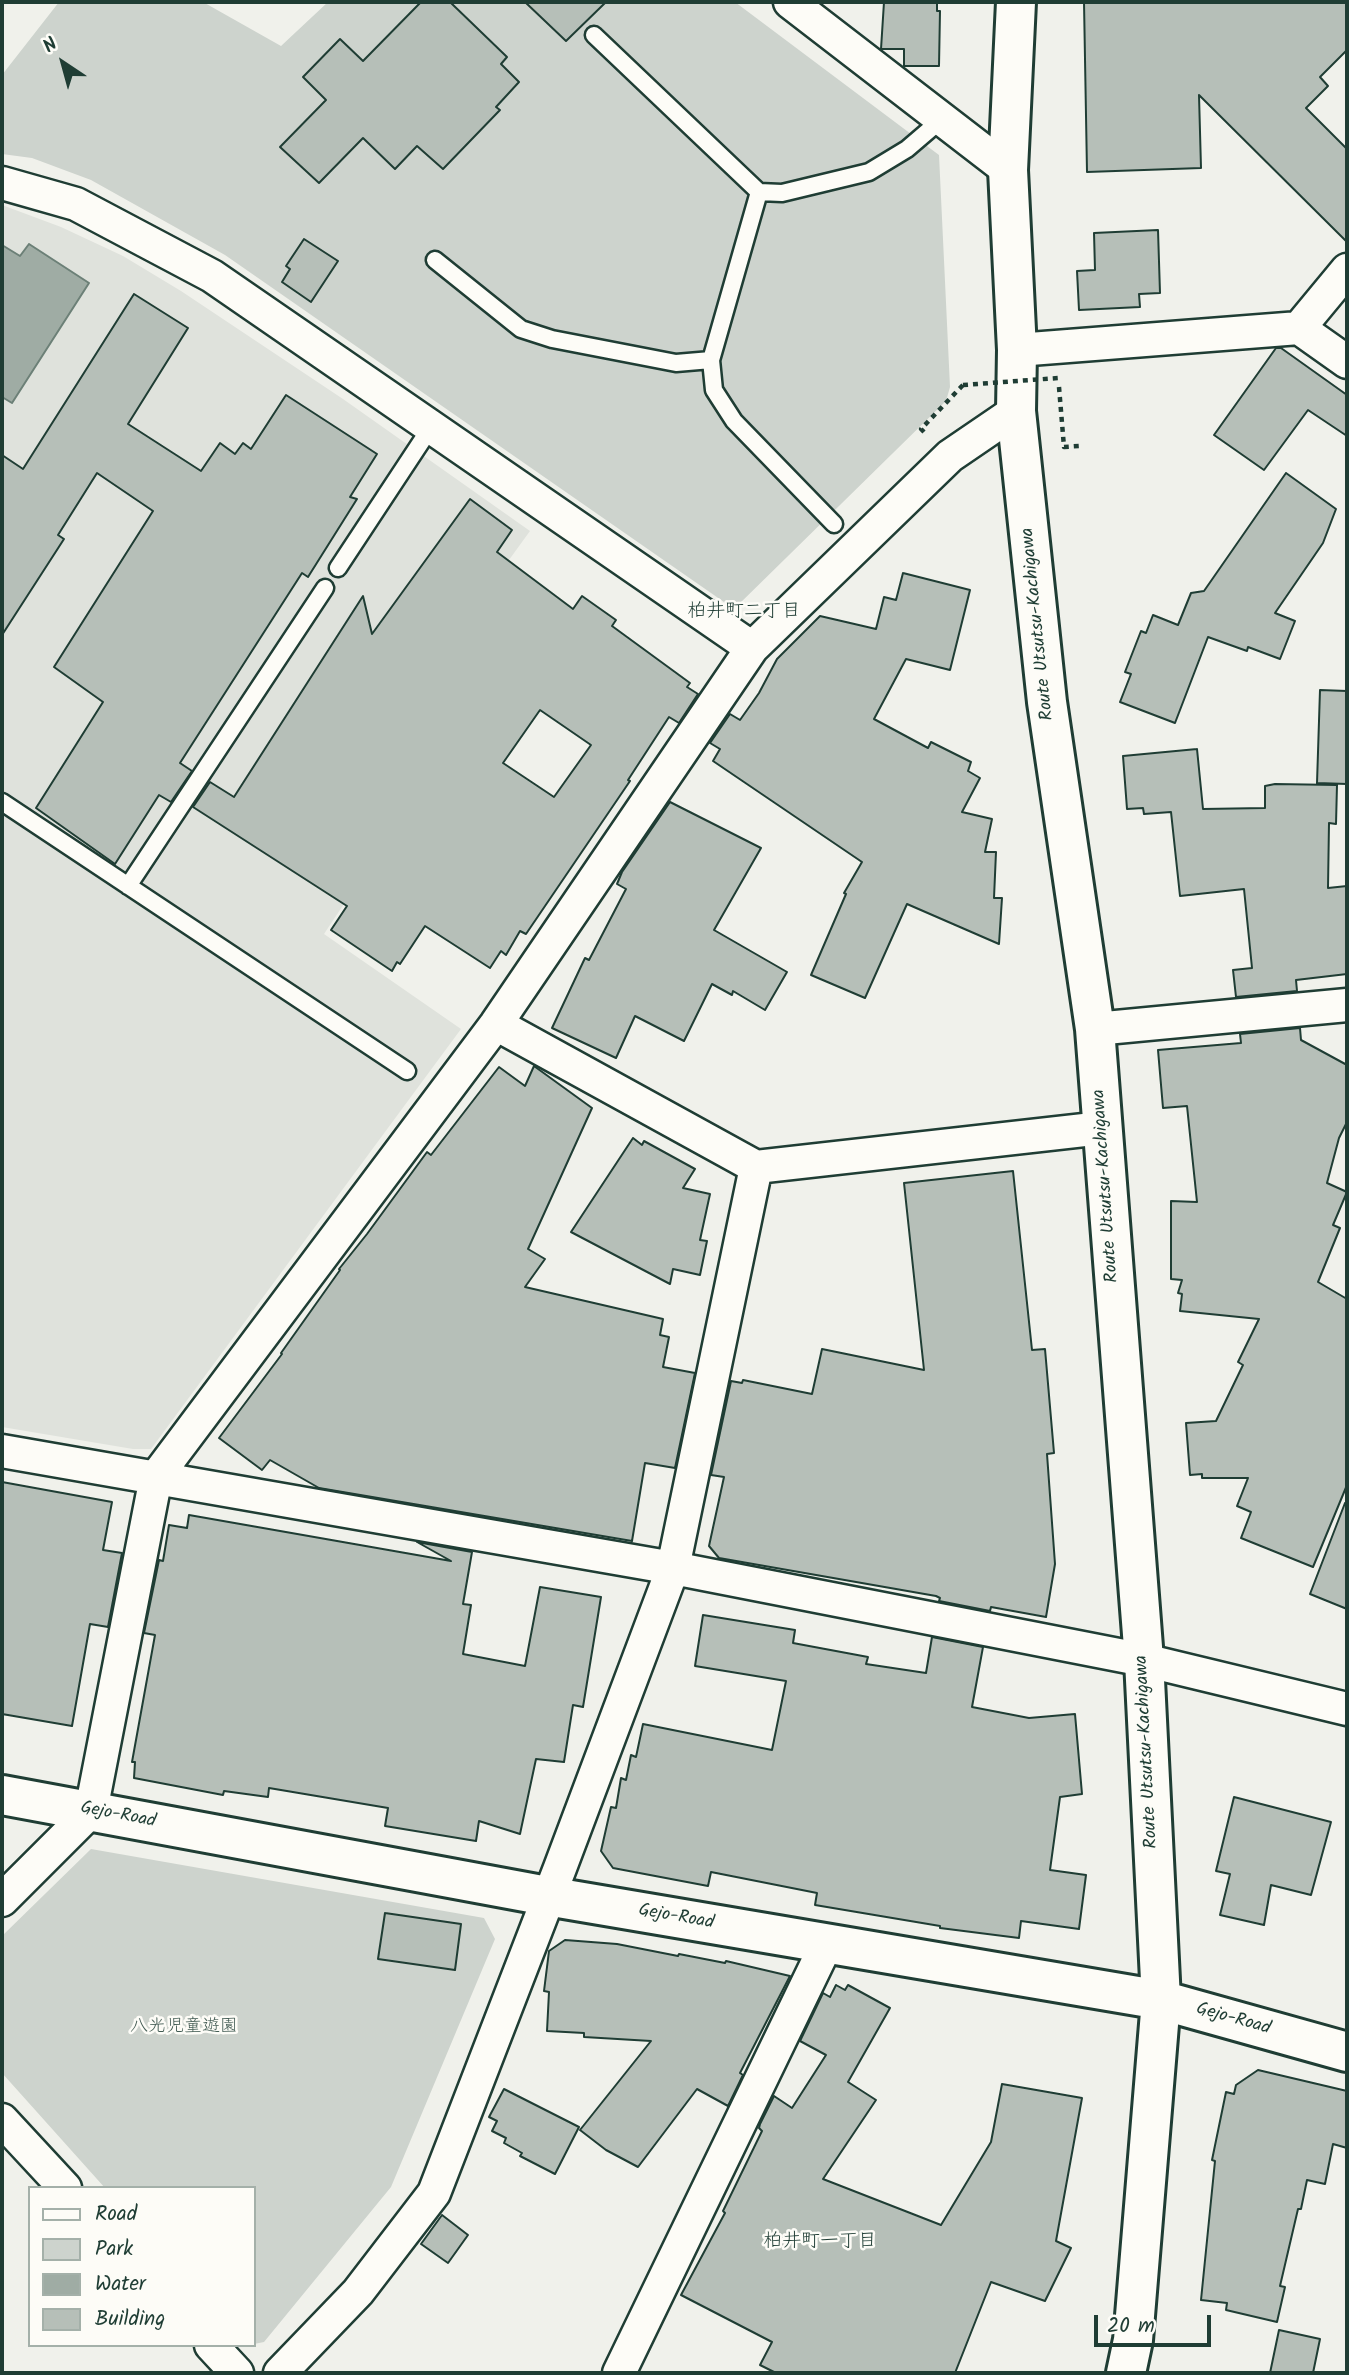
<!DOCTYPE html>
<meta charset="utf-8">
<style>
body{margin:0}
#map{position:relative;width:1349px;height:2375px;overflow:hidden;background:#f0f1eb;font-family:Kalam,sans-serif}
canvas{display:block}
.frame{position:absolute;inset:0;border:4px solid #1f3d34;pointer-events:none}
.legend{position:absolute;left:28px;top:2186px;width:228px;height:161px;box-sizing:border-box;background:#fdfcf7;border:2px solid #a4b0a9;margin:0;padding:9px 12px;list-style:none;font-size:21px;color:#1f3d34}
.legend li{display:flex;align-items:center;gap:14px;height:35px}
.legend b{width:35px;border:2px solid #a4b0a9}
.north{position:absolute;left:28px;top:28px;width:70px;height:70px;-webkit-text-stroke:5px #fdfcf7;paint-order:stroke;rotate:324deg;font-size:19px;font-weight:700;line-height:28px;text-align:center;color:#1f3d34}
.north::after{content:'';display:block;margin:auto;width:24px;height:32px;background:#1f3d34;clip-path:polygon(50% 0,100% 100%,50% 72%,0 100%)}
.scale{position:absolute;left:1094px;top:2315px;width:117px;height:32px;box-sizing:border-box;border:4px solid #1f3d34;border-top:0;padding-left:9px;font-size:21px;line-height:24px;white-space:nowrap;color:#1f3d34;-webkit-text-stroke:5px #fdfcf7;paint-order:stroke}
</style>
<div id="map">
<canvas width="1349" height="2375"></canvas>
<div class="frame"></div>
<ul class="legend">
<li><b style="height:9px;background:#fdfcf7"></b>Road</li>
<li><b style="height:19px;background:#cdd3cd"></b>Park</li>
<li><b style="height:19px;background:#9faca4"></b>Water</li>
<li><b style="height:19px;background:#b6bfb8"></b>Building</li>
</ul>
<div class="north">N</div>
<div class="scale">20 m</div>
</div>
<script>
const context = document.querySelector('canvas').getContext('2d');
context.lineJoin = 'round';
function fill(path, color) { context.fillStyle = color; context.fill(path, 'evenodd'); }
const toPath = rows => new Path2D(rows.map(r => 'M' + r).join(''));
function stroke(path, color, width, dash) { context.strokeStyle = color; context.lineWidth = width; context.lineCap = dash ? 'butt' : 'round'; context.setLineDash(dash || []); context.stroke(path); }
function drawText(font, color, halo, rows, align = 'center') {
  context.font = font + ' Kalam,"Klee One",sans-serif'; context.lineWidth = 5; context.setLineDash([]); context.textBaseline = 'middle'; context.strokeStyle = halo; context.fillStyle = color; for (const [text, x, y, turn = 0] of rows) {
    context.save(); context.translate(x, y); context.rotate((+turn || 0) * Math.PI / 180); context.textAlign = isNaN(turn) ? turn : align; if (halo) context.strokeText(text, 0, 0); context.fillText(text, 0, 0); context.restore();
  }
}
const built = toPath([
 [2,205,61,227,123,256,181,291,343,399,530,531,435,662,482,696,324,934,461,1029,151,1449,133,1449,2,1427]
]);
const green = toPath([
 [59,2,203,2,281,46,328,2,735,2,939,155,950,387,946,401,734,609,225,255,91,180,32,158,2,154,2,75],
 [91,1849,484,1918,495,1939,391,2187,264,2342,254,2344,254,2188,105,2188,2,2073,2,1936]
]);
const water = toPath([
 [29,244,89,283,12,403,2,397,2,245,20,256,29,244]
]);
const building = toPath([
 [421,2,450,2,507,57,501,64,519,82,496,107,500,110,443,169,417,146,395,169,363,138,319,183,280,147,326,100,303,77,340,39,363,61,421,2],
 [525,2,606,2,566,41,525,2],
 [884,2,937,2,937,11,940,11,939,66,904,66,904,49,881,49,884,2],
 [1084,2,1347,2,1347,50,1320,77,1328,86,1306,108,1347,149,1347,242,1199,95,1201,168,1087,172,1084,2],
 [1158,230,1160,293,1139,294,1140,307,1079,310,1077,271,1095,270,1094,233,1158,230],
 [304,239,338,261,311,302,282,282,290,269,286,266,304,239],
 [134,294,188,328,128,424,201,471,220,443,235,454,243,443,251,449,286,395,377,454,350,497,357,499,308,577,302,573,180,763,192,771,171,802,159,795,115,864,36,808,103,702,54,667,153,511,97,473,58,535,64,539,2,635,2,455,23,469,134,294],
 [1276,348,1281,348,1347,395,1347,436,1308,410,1264,470,1214,435,1276,348],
 [1286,473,1336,509,1323,543,1275,613,1295,621,1280,659,1248,647,1247,651,1208,637,1175,723,1120,702,1131,674,1125,672,1141,631,1146,633,1153,615,1178,625,1191,593,1204,591,1286,473],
 [470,499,512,530,497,552,573,609,582,596,616,620,612,626,690,683,687,687,698,694,679,723,669,717,628,780,630,781,526,934,520,931,506,955,501,951,490,968,425,926,400,964,397,962,392,971,331,930,347,906,193,807,210,782,234,797,363,596,372,634,470,499],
 [540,710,591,745,554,797,503,763,540,710],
 [903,573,970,590,950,670,906,659,874,719,928,748,931,742,971,762,968,771,980,778,962,812,992,819,985,852,996,852,994,898,1002,898,999,944,907,904,865,998,811,975,846,894,844,893,862,862,713,761,720,749,710,743,730,714,740,720,759,693,777,659,820,616,876,629,884,597,896,600,903,573],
 [1320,690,1347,691,1347,784,1317,783,1320,690],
 [1197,749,1203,809,1265,808,1265,786,1275,784,1337,785,1336,824,1329,823,1328,888,1347,886,1347,974,1296,980,1297,991,1236,997,1233,970,1252,968,1244,889,1180,896,1171,812,1144,814,1143,808,1127,809,1123,756,1197,749],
 [670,802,761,848,714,930,787,972,765,1010,733,991,732,995,712,984,684,1041,635,1016,616,1058,552,1028,585,958,589,960,626,889,617,884,622,872,670,802],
 [1300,1028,1301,1040,1347,1065,1347,1122,1339,1138,1327,1183,1347,1192,1333,1225,1340,1228,1318,1282,1347,1299,1347,1485,1313,1567,1241,1538,1251,1512,1237,1506,1248,1478,1202,1478,1202,1474,1190,1475,1186,1423,1216,1421,1243,1365,1238,1362,1259,1319,1180,1311,1182,1294,1178,1293,1182,1280,1171,1279,1171,1201,1197,1202,1187,1106,1163,1108,1158,1050,1241,1043,1240,1034,1300,1028],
 [534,1066,592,1108,528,1249,545,1259,525,1287,663,1319,660,1335,669,1337,663,1367,695,1373,675,1468,645,1463,632,1541,319,1488,270,1460,262,1470,219,1438,282,1354,281,1353,340,1270,339,1269,367,1234,427,1152,431,1155,499,1067,525,1086,534,1066],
 [633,1138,642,1145,644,1141,695,1169,683,1188,710,1194,700,1240,707,1241,700,1275,673,1269,670,1284,571,1232,633,1138],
 [1013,1171,1032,1350,1045,1349,1054,1453,1047,1454,1055,1564,1046,1617,991,1607,990,1611,939,1601,940,1598,936,1596,719,1558,709,1546,724,1477,711,1475,731,1381,742,1383,743,1380,812,1394,822,1349,924,1370,904,1183,1013,1171],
 [2,1482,112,1502,103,1550,122,1553,108,1627,90,1624,72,1726,2,1714,2,1482],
 [1345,1503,1347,1503,1347,1609,1310,1594,1345,1503],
 [189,1515,451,1561,417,1542,472,1552,463,1604,471,1605,463,1654,525,1666,540,1587,601,1597,583,1707,573,1705,564,1762,536,1759,520,1834,479,1821,476,1841,385,1826,388,1808,269,1788,268,1797,224,1791,223,1795,134,1778,135,1762,132,1762,155,1635,144,1633,159,1560,163,1561,169,1525,187,1528,189,1515],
 [703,1615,795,1630,793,1643,868,1657,866,1664,926,1673,932,1637,983,1647,972,1707,1029,1718,1075,1714,1082,1794,1060,1797,1050,1870,1086,1875,1079,1929,1021,1921,1019,1938,940,1928,940,1926,815,1905,817,1893,711,1872,708,1886,613,1868,601,1851,611,1807,616,1808,621,1778,626,1780,631,1755,636,1757,643,1724,772,1750,786,1681,695,1666,703,1615],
 [1234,1797,1331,1822,1311,1895,1271,1885,1264,1925,1220,1915,1230,1874,1216,1871,1234,1797],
 [385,1913,461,1924,455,1970,378,1959,385,1913],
 [565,1940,617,1944,678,1956,679,1954,725,1963,726,1961,790,1976,740,2073,743,2075,728,2106,697,2089,638,2167,606,2150,580,2130,651,2041,584,2037,584,2033,547,2031,549,1992,544,1991,549,1951,565,1940],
 [836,1985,845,1990,848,1985,890,2008,848,2082,876,2100,823,2179,941,2225,991,2142,1002,2084,1082,2098,1056,2241,1071,2248,1045,2301,991,2282,955,2373,776,2373,760,2365,772,2342,681,2295,725,2213,723,2211,762,2131,759,2128,760,2124,774,2096,792,2108,826,2055,800,2041,823,1993,830,1997,836,1985],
 [1258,2070,1347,2091,1347,2148,1333,2144,1325,2184,1307,2180,1301,2209,1298,2209,1280,2286,1285,2287,1277,2322,1226,2310,1227,2303,1201,2300,1215,2161,1212,2160,1226,2092,1234,2094,1236,2085,1258,2070],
 [504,2089,579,2127,555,2174,520,2156,522,2153,504,2143,506,2138,492,2131,497,2121,489,2117,504,2089],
 [442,2215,468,2235,448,2263,421,2244,442,2215],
 [1279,2330,1320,2339,1313,2373,1270,2373,1279,2330]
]);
const path = toPath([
 [1059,387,1064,447,1079,446],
 [924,432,921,429,963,385]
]);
const lane = toPath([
 [594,35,759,192,782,193,869,172,907,149,942,119],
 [759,192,711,360,714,390,734,421,834,524],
 [435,260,521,329,552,339,676,363,711,360],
 [338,568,431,427],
 [2,802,407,1071],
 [128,886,325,588]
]);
const street = toPath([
 [790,2,1008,170],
 [2,183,76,204,212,276,752,648],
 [1299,328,1347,362],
 [1017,350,1299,328,1347,270],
 [496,1024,756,1167,1102,1128],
 [1095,1029,1347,1005],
 [2,1451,673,1568,1144,1660,1347,1709],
 [2,1900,91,1811,156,1477,496,1024,752,648,950,456,1016,411],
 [2,2120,65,2188],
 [211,2345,237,2373],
 [280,2373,358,2292,434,2193,560,1868,673,1568,756,1167],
 [619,2373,827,1943]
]);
const secondary = toPath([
 [1016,2,1008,170,1017,350,1016,411,1047,702,1095,1029,1144,1660,1161,2000,1133,2340,1126,2373],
 [2,1795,547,1896,1161,2000,1347,2052]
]);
const pathBridge = toPath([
 [963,385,1058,378]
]);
const streetNames = [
 ["Route Utsutsu-Kachigawa",1039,624,-96],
 ["Route Utsutsu-Kachigawa",1107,1186,-94],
 ["Route Utsutsu-Kachigawa",1148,1752,-93],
 ["Gejo-Road",118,1816,11],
 ["Gejo-Road",676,1918,10],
 ["Gejo-Road",1233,2020,16]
];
const parkNames = [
 ["八光児童遊園",184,2028]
];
const neighbourhoodNames = [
 ["柏井町二丁目",744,613],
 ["柏井町一丁目",820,2243]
];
fill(built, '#dfe2dc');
fill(green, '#cdd3cd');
fill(water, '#9faca4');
stroke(water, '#6c8077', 2);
fill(building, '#b6bfb8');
stroke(building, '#1f3d34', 2);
stroke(lane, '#1f3d34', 21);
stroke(street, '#1f3d34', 37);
stroke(secondary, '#1f3d34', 44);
stroke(path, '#1f3d34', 4.5, [5, 5]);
stroke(lane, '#fdfcf7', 16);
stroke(street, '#fdfcf7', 32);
stroke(secondary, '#fdfcf7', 38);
stroke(pathBridge, '#1f3d34', 4.5, [5, 5]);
drawText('18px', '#1f3d34', '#fdfcf7', streetNames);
drawText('18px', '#425b53', '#fdfcf7', parkNames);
drawText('19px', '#1f3d34', '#fdfcf7', neighbourhoodNames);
</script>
